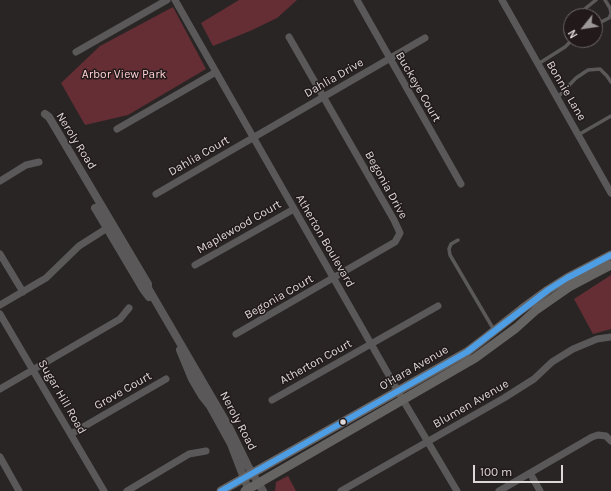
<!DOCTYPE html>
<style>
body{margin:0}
#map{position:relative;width:611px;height:491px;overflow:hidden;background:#2a2525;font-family:Karla,sans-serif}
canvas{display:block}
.north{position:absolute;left:563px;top:8px;width:40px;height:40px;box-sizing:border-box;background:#221a1a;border:1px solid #6d6666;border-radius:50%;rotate:240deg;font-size:11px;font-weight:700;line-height:16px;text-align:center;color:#ddd7d7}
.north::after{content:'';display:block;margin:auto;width:14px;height:18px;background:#9e9999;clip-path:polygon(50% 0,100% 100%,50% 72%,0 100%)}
.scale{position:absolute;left:473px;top:465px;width:90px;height:18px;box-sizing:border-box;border:2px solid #ddd7d7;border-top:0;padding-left:5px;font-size:12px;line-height:14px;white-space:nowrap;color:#ddd7d7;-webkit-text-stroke:3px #221a1a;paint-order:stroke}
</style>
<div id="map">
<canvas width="611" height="491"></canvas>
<div class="north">N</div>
<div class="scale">100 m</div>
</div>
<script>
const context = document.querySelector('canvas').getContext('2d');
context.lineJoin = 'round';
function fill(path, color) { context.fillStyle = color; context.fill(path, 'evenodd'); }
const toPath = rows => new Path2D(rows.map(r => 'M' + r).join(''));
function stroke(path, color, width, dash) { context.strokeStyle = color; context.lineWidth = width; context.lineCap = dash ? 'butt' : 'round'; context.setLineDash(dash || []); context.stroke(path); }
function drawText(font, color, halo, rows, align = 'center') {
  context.font = font + ' Karla,sans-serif'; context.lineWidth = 3; context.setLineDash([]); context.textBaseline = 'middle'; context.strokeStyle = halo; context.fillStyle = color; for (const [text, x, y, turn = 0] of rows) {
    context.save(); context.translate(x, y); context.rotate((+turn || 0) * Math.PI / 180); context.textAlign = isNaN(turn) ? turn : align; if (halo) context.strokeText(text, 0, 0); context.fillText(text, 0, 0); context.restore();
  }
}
const green = toPath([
 [239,0,297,0,277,18,250,31,213,46,201,23],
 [173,7,206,69,128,115,85,125,61,83,100,46],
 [611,275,611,329,593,334,574,299],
 [288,476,296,491,275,491,276,482]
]);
const service = toPath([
 [605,0,610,8,611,13],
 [576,16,596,0],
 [595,25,609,18,611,14],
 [538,64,565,47,572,40],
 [557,98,576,78,588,70,600,69,607,76,611,82],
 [578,135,611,116],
 [458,240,451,244,449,249,450,255,494,330]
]);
const minor = toPath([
 [175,0,403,400,457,491],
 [357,0,461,184],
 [502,0,611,193],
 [76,52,167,0],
 [117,129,216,72],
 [0,181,26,165,39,162],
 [156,194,425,38],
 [0,254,23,292],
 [195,265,294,209],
 [0,305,46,278,79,246,112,225],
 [0,314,104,491],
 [236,334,395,242,400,233,394,220,289,37],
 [0,389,120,319,129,308],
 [272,400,438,306],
 [71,434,166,379],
 [0,457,19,491],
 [530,473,540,491],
 [127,491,189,454,206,451],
 [341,491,504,398,534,379,552,362,573,349,597,339,611,337],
 [499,491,592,437,598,435,606,436,611,441]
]);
const tertiary = toPath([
 [45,114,49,117,148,284,148,288,229,427,248,466,263,491],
 [95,208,143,289,149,297],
 [180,350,192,379,202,396,210,406,231,444,249,491]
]);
const secondary = toPath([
 [221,491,467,352,484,339,522,309,548,290,567,278,611,255],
 [245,491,475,358,516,328,536,310,569,287,611,265]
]);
const bus1 = toPath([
 [221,491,467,352,548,290,567,278,611,255]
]);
const markers = [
 [343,422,3.5,"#ddd7d7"]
];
const parkNames = [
 ["Arbor View Park",124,75]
];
const streetNames = [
 ["Dahlia Drive",334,78,-30],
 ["Buckeye Court",418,87,60],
 ["Bonnie Lane",566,91,60],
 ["Neroly Road",76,141,58],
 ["Dahlia Court",199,156,-30],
 ["Begonia Drive",386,185,61],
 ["Maplewood Court",239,227,-30],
 ["Atherton Boulevard",325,241,60],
 ["Begonia Court",279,297,-30],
 ["Atherton Court",316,362,-29],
 ["O'Hara Avenue",414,368,-30],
 ["Grove Court",123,391,-30],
 ["Sugar Hill Road",62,397,60],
 ["Blumen Avenue",471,404,-30],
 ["Neroly Road",238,421,62]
];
fill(green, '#642e34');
stroke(service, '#5a5858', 3.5);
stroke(minor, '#5a5858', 7);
stroke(tertiary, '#5a5858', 8);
stroke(secondary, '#666363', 9);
stroke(bus1, '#4d9ee5', 6);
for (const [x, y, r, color] of markers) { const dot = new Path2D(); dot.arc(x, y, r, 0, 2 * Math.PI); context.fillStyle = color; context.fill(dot); stroke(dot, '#221a1a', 1.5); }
drawText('12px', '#fdced1', '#221a1a', parkNames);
drawText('12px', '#ddd7d7', '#221a1a', streetNames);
</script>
